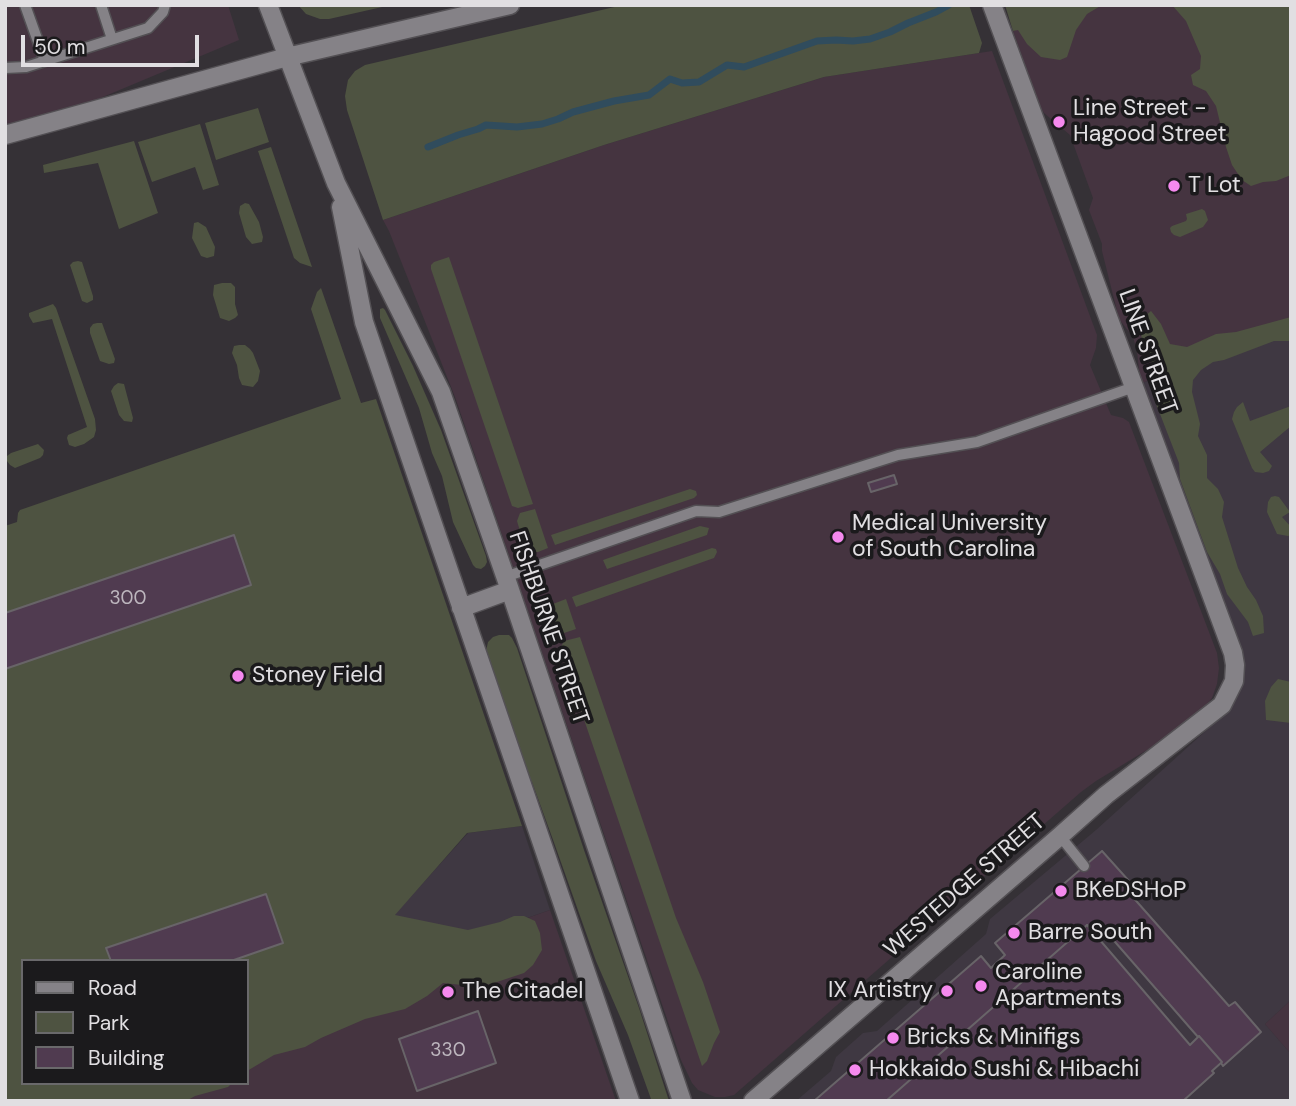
<!DOCTYPE html>
<style>
body{margin:0}
#map{position:relative;width:1296px;height:1106px;overflow:hidden;background:#353136;font-family:"DM Sans",sans-serif}
canvas{display:block}
.frame{position:absolute;inset:0;border:7px solid #e1dfe2;pointer-events:none}
.legend{position:absolute;left:21px;top:959px;width:228px;height:126px;box-sizing:border-box;background:#1b1a1c;border:2px solid #6a696b;margin:0;padding:9px 12px;list-style:none;font-size:21px;color:#e1dfe2}
.legend li{display:flex;align-items:center;gap:14px;height:35px}
.legend b{width:35px;border:2px solid #6a696b}
.scale{position:absolute;left:21px;top:35px;width:178px;height:32px;box-sizing:border-box;border:4px solid #e1dfe2;border-top:0;padding-left:9px;font-size:21px;line-height:24px;white-space:nowrap;color:#e1dfe2;-webkit-text-stroke:5px #1b1a1c;paint-order:stroke}
</style>
<div id="map">
<canvas width="1296" height="1106"></canvas>
<div class="frame"></div>
<ul class="legend">
<li><b style="height:9px;background:#858287"></b>Road</li>
<li><b style="height:19px;background:#4e5341"></b>Park</li>
<li><b style="height:19px;background:#503b50"></b>Building</li>
</ul>
<div class="scale">50 m</div>
</div>
<script>
const context = document.querySelector('canvas').getContext('2d');
context.lineJoin = 'round';
function fill(path, color) { context.fillStyle = color; context.fill(path, 'evenodd'); }
const toPath = rows => new Path2D(rows.map(r => 'M' + r).join(''));
function stroke(path, color, width, dash) { context.strokeStyle = color; context.lineWidth = width; context.lineCap = dash ? 'butt' : 'round'; context.setLineDash(dash || []); context.stroke(path); }
function drawText(font, color, halo, rows, align = 'center') {
  context.font = font + ' "DM Sans",sans-serif'; context.lineWidth = 7; context.setLineDash([]); context.textBaseline = 'middle'; context.strokeStyle = halo; context.fillStyle = color; for (const [text, x, y, turn = 0] of rows) {
    context.save(); context.translate(x, y); context.rotate((+turn || 0) * Math.PI / 180); context.textAlign = isNaN(turn) ? turn : align; if (halo) context.strokeText(text, 0, 0); context.fillText(text, 0, 0); context.restore();
  }
}
const built = toPath([
 [1291,326,1291,1000,1265,1024,1291,1054,1291,1101,796,1101,831,1071,836,1057,863,1033,877,1031,986,934,990,919,1096,830,1231,708,1241,687,1240,652,1238,641,1189,514,1153,408,1147,399,1142,383],
 [522,826,550,910,390,966,379,932,468,833]
]);
const education = toPath([
 [5,5,228,5,239,40,24,130,5,135],
 [1084,5,1190,5,1291,166,1291,326,1142,383,1139,370,1137,351,1133,337,1119,319,1102,251,1102,244,1089,210,1093,198,1070,135,1044,113,1039,105,1013,31],
 [992,51,1097,335,1096,348,1090,365,1111,415,1123,418,1129,422,1217,653,1219,668,1217,684,1212,698,1202,710,1165,739,1096,781,1081,792,734,1095,725,1097,715,1097,698,1090,692,1083,681,1060,455,397,389,231,383,220,604,145,824,77],
 [550,910,616,1101,11,1101,60,1083,247,1083,247,1017],
 [1291,1000,1291,1054,1265,1024]
]);
const green = toPath([
 [298,5,391,5,329,19,320,19,306,14],
 [623,5,969,5,982,43,979,53,824,77,604,145,383,220,347,110,345,96,348,80,355,71,365,65],
 [1005,5,1102,5,1087,14,1076,30,1067,57,1060,60,1041,57,1027,44,1018,30,1013,31],
 [1172,5,1291,5,1291,175,1276,181,1263,182,1251,186,1242,180,1232,165,1226,147,1216,106,1206,91,1193,85,1191,75,1200,69,1201,56,1186,21],
 [258,108,269,142,216,160,205,123],
 [200,124,219,185,203,190,195,167,152,182,138,142],
 [134,141,158,213,119,229,98,163,44,173,43,165],
 [271,147,312,267,300,263,294,258,258,151],
 [245,203,249,204,259,222,263,237,262,242,252,244,246,237,239,213,240,206],
 [1202,209,1205,211,1208,220,1203,227,1180,237,1174,235,1171,232,1170,228,1172,226,1186,221,1187,219,1186,214],
 [198,222,206,227,215,247,214,256,207,258,201,256,192,238,194,223],
 [449,257,533,504,518,508,512,506,431,269,431,265,434,262],
 [78,261,82,262,93,296,93,300,87,303,82,301,70,265,73,262],
 [222,283,231,283,235,287,235,304,238,315,235,318,229,321,220,318,213,295,214,285],
 [321,288,361,403,376,399,522,826,467,833,395,915,468,930,500,922,514,916,524,916,535,921,540,933,542,950,533,965,524,973,491,984,472,986,443,983,427,996,405,1009,365,1019,321,1038,305,1047,274,1055,247,1071,247,961,23,961,23,1083,232,1083,228,1087,195,1096,186,1101,5,1101,5,526,17,522,18,513,20,510,341,399,311,309,317,292],
 [53,304,56,308,95,419,96,430,94,437,84,444,75,447,69,445,67,438,68,435,87,427,52,319,33,323,29,316,29,313],
 [383,308,385,310,413,366,441,430,486,556,487,562,485,566,481,569,476,568,473,565,453,522,442,476,432,453,419,408,380,318,380,309],
 [1151,311,1161,324,1170,344,1187,347,1216,334,1236,332,1291,317,1291,341,1274,341,1224,360,1213,362,1201,370,1193,380,1192,392,1200,424,1198,436,1207,455,1207,478,1218,489,1224,502,1222,517,1238,568,1247,587,1256,600,1263,616,1264,633,1253,636,1248,622,1227,594,1220,574,1207,552,1180,479,1179,463,1155,401,1154,382,1150,355,1142,340,1139,321],
 [97,323,102,323,115,359,114,363,109,364,100,361,90,333,90,328,93,324],
 [239,345,245,345,250,349,253,353,260,371,258,381,253,387,242,385,239,378,237,365,232,353,234,346],
 [118,383,124,384,133,418,132,422,124,421,119,415,111,391,114,386],
 [1243,402,1250,421,1291,406,1291,426,1260,452,1272,466,1269,471,1263,473,1255,472,1252,468,1232,419,1234,412,1237,407],
 [38,444,44,450,43,455,40,458,15,468,10,465,7,461,7,456,11,453],
 [690,489,696,491,697,495,694,498,555,545,551,535],
 [1275,496,1279,497,1290,512,1282,517,1291,527,1291,535,1288,536,1277,534,1267,512,1268,502,1271,497],
 [535,509,548,548,538,552,530,552,526,551,517,521,520,513],
 [700,526,709,528,707,535,607,569,603,560],
 [712,548,716,549,717,552,714,558,576,607,572,597],
 [566,599,576,629,561,634,554,631,547,610,553,604],
 [499,635,509,635,512,638,517,648,584,850,639,1008,669,1101,652,1101,651,1099,628,1035,596,961,552,837,532,782,528,775,486,651,488,642,493,637],
 [580,637,676,918,703,982,720,1032,714,1043,707,1061,702,1066,560,649,564,641],
 [1278,679,1291,682,1291,723,1266,720,1265,701,1271,687]
]);
const stream = toPath([
 [428,147,458,135,478,129,486,125,517,127,542,124,558,119,573,112,614,101,649,95,670,79,682,83,699,82,727,65,744,67,817,41,836,40,853,41,870,39,890,32,908,23,936,12,949,5]
]);
const building = toPath([
 [894,475,897,484,871,492,868,483,894,475],
 [234,535,251,585,5,669,5,613,234,535],
 [1102,851,1129,881,1123,886,1229,1006,1235,1002,1261,1032,1223,1066,1221,1063,1222,1062,1199,1036,1198,1037,1102,927,1094,934,1087,925,886,1101,814,1101,981,956,991,968,1005,955,995,943,1102,851],
 [266,894,283,943,231,961,111,961,106,948,266,894],
 [1087,925,1190,1045,1199,1036,1222,1062,1212,1071,1214,1073,1183,1101,886,1101,1087,925],
 [478,1011,496,1063,417,1091,399,1039,478,1011]
]);
const lane = toPath([
 [25,5,45,61],
 [101,5,112,39],
 [5,68,26,67,148,28,163,12,165,5],
 [505,577,696,511,719,512,898,455,977,442,1134,387],
 [1060,836,1084,866]
]);
const street = toPath([
 [753,1101,1060,836,1106,795,1222,705,1234,681,1235,665,1233,653,992,5]
]);
const secondary = toPath([
 [268,5,336,183,441,392,510,590,682,1101],
 [5,135,287,57,510,5],
 [341,207,364,322,630,1101],
 [461,608,510,590]
]);
const markers = [
 [1059,122,7,"#f589ee"],
 [1174,186,7,"#f589ee"],
 [838,537,7,"#f589ee"],
 [238,676,7,"#f589ee"],
 [1061,891,7,"#f589ee"],
 [1014,933,7,"#f589ee"],
 [981,986,7,"#f589ee"],
 [947,991,7,"#f589ee"],
 [448,992,7,"#f589ee"],
 [893,1038,7,"#f589ee"],
 [855,1070,7,"#f589ee"]
];
const numberNames = [
 ["300",128,599],
 ["330",448,1051]
];
const poiNames = [
 ["Line Street -",1073,109],
 ["Hagood Street",1073,135],
 ["T Lot",1188,186],
 ["Medical University",852,524],
 ["of South Carolina",852,550],
 ["Stoney Field",252,676],
 ["BKeDSHoP",1075,891],
 ["Barre South",1028,933],
 ["Caroline",995,973],
 ["Apartments",995,999],
 ["IX Artistry",933,991,"right"],
 ["The Citadel",462,992],
 ["Bricks & Minifigs",907,1038],
 ["Hokkaido Sushi & Hibachi",869,1070]
];
const streetNames = [
 ["LINE STREET",1147,352,70],
 ["FISHBURNE STREET",548,628,71],
 ["WESTEDGE STREET",965,886,-41]
];
fill(built, '#3f3842');
fill(education, '#453440');
fill(green, '#4e5341');
stroke(stream, '#304c5d', 7);
fill(building, '#503b50');
stroke(building, '#686468', 2);
stroke(lane, '#535054', 13);
stroke(street, '#535054', 21);
stroke(secondary, '#535054', 21);
stroke(lane, '#858287', 10);
stroke(street, '#858287', 18);
stroke(secondary, '#858287', 18);
for (const [x, y, r, color] of markers) { const dot = new Path2D(); dot.arc(x, y, r, 0, 2 * Math.PI); context.fillStyle = color; context.fill(dot); stroke(dot, '#1b1a1c', 2.5); }
drawText('19px', '#bdb6be', null, numberNames);
drawText('23px', '#e1dfe2', '#1b1a1c', poiNames, 'left');
drawText('23px', '#e1dfe2', '#1b1a1c', streetNames);
</script>
